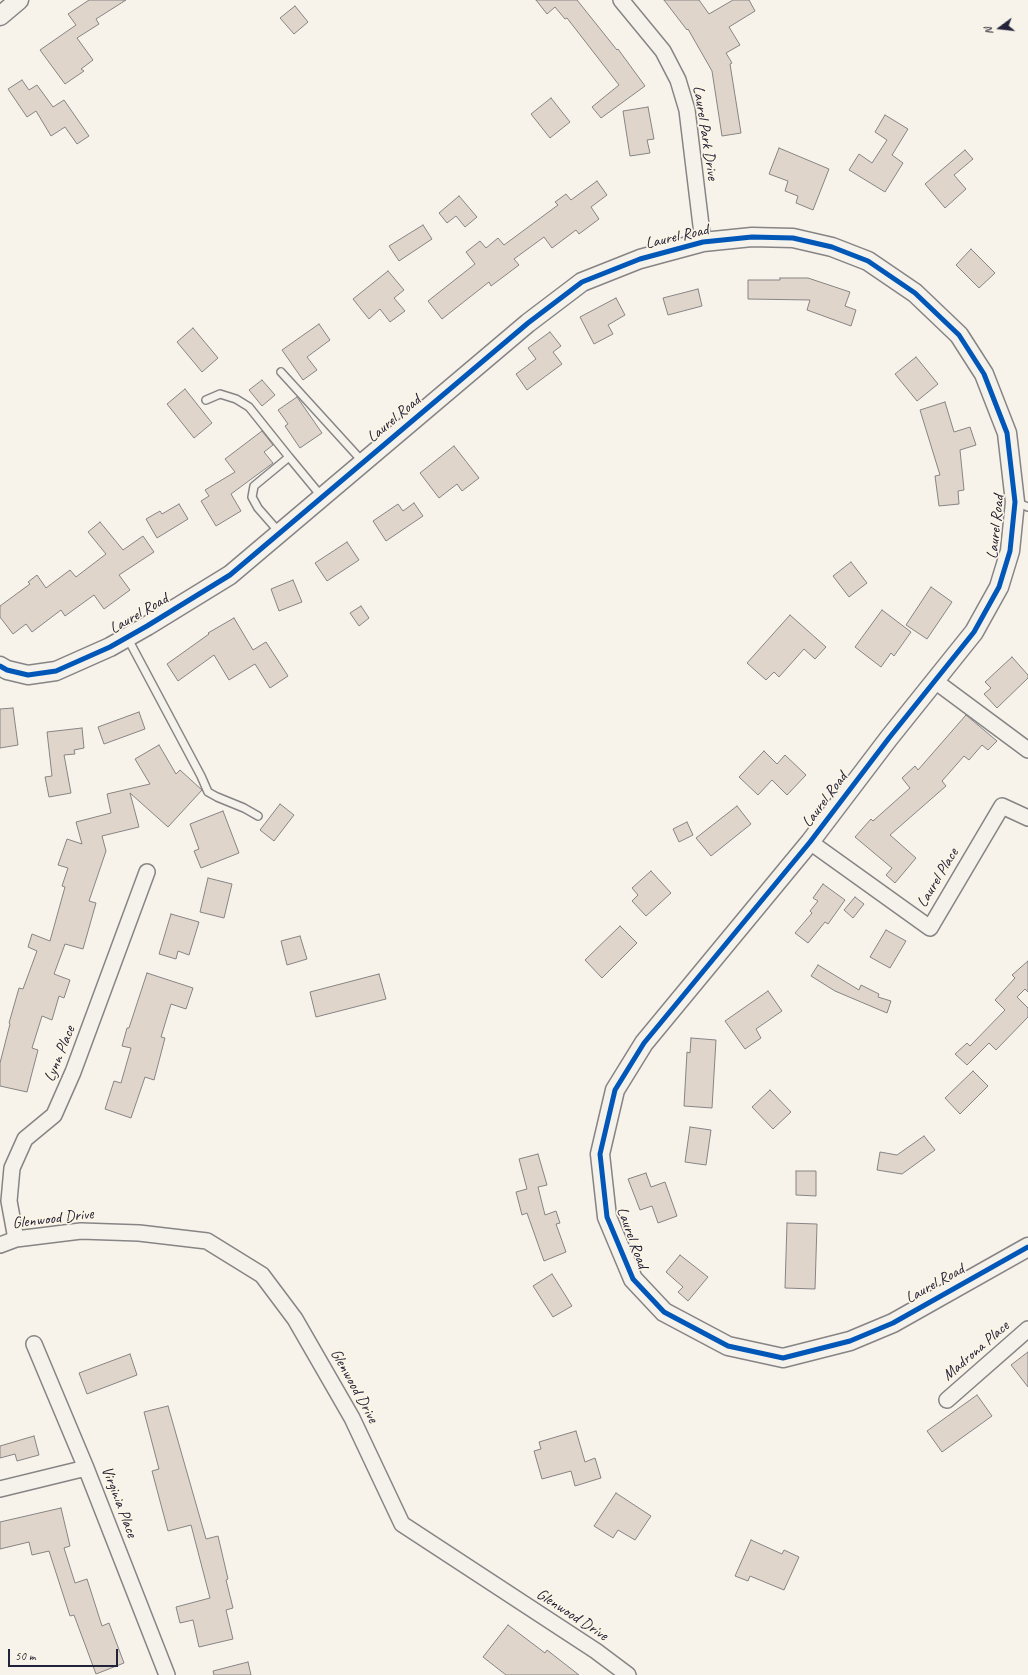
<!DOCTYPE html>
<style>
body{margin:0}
#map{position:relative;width:1028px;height:1675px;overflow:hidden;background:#f7f3ea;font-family:Caveat,sans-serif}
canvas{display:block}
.north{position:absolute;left:980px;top:8px;width:40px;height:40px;-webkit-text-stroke:3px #fcf5e5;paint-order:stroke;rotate:255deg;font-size:11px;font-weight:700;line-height:16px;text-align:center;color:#22223b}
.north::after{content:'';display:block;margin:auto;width:14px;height:18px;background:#22223b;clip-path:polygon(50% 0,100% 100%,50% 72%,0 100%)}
.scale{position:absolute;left:8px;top:1649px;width:110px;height:18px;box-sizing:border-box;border:2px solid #22223b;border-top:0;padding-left:5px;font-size:12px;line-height:14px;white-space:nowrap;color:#22223b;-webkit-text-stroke:3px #fcf5e5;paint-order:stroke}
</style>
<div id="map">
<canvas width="1028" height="1675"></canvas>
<div class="north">N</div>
<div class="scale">50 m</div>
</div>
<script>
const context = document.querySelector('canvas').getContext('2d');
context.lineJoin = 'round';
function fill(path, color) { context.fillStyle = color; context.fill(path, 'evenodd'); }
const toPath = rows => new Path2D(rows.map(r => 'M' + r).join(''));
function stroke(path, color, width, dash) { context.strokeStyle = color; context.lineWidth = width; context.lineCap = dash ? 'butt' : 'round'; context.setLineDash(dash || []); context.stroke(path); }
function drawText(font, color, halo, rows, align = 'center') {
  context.font = font + ' Caveat,sans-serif'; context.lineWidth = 3.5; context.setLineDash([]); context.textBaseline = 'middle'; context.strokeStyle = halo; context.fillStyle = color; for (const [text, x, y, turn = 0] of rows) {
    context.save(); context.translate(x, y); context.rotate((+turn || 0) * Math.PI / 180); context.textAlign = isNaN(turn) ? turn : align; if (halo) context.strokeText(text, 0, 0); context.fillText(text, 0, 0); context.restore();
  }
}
const building = toPath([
 [89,0,126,0,96,19,99,24,77,38,93,60,81,69,84,71,65,84,40,50,76,25,68,14,89,0],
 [536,0,577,0,617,50,618,49,645,86,601,118,592,107,619,85,567,18,565,19,555,7,547,14,536,0],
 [664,0,699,0,709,14,733,0,749,0,755,11,729,27,740,45,726,53,732,63,730,64,741,133,722,136,712,71,688,29,687,30,664,0],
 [295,6,308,22,294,34,280,18,295,6],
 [22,80,29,90,37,85,53,107,64,100,89,136,77,144,65,127,51,136,36,111,27,117,8,89,22,80],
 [551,98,570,122,550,138,531,114,551,98],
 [648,107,654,139,647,140,650,153,630,156,623,111,648,107],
 [885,115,908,129,892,155,903,163,885,192,849,170,859,154,872,163,887,140,875,132,885,115],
 [779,148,829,169,813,210,796,203,798,196,785,191,788,181,769,174,779,148],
 [965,150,973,159,954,175,966,189,945,208,925,184,965,150],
 [597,181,607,195,591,207,599,219,579,234,576,230,552,248,544,237,514,259,519,265,491,286,489,282,442,319,428,301,475,264,466,252,480,241,486,248,498,238,504,245,558,205,555,202,566,194,571,200,597,181],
 [459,196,477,217,465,227,456,216,447,223,439,213,459,196],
 [423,225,432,239,399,261,389,246,423,225],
 [971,249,995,273,979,288,956,265,971,249],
 [388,271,404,290,394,298,405,311,390,322,380,309,369,319,353,299,388,271],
 [780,278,808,278,850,292,845,306,856,310,851,326,807,310,810,300,748,299,748,280,780,280,780,278],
 [698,289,702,306,668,315,663,298,698,289],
 [616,298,625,315,608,325,613,334,594,344,580,317,616,298],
 [319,324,330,340,307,357,317,370,303,380,282,350,319,324],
 [193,328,218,358,202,372,177,342,193,328],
 [550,332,561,346,553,352,562,364,527,390,516,374,536,359,528,348,550,332],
 [916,357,938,384,917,401,895,374,916,357],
 [262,380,275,395,262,406,249,390,262,380],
 [185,389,212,423,194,438,167,404,185,389],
 [297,397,322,433,300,448,285,426,288,424,278,410,297,397],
 [945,402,954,432,970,427,976,445,960,450,964,490,958,491,959,504,939,506,935,476,940,475,920,410,945,402],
 [262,431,273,445,264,452,273,463,231,494,241,511,216,526,201,501,209,496,205,490,235,472,225,459,262,431],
 [454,446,479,478,462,491,457,484,439,498,420,473,454,446],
 [414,503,423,516,386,541,373,521,398,504,403,511,414,503],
 [179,504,188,519,157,538,146,519,160,511,162,514,179,504],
 [100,522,123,550,143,536,154,552,119,575,130,590,104,609,94,595,65,616,61,610,32,632,26,624,13,634,0,617,0,606,30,584,28,582,37,575,46,588,70,570,76,577,106,554,88,532,100,522],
 [347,542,359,560,327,581,315,563,347,542],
 [851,562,867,583,849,597,833,576,851,562],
 [293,580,302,602,279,611,271,589,293,580],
 [931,587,952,602,927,639,906,625,931,587],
 [361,606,369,618,359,626,350,613,361,606],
 [882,610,911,632,894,656,891,653,881,667,855,647,882,610],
 [790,615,826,647,815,659,804,649,779,677,774,672,766,680,747,663,790,615],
 [234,618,253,650,266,642,288,676,270,688,255,664,229,680,214,655,178,681,167,664,209,634,208,633,234,618],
 [1012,657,1028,675,1028,678,997,708,984,694,991,688,985,682,1012,657],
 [13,708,18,745,0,748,0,709,13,708],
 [139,712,145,729,104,744,98,727,139,712],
 [966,715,997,741,988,750,982,745,969,760,964,756,942,781,946,786,890,835,916,858,895,883,886,875,892,868,855,837,871,819,873,821,910,788,902,778,915,766,918,770,966,715],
 [82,728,84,748,74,750,75,754,64,755,71,793,49,797,45,777,52,776,47,732,82,728],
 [159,745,176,774,180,770,202,790,168,827,130,793,139,827,102,836,106,851,89,901,96,903,83,949,65,944,54,974,70,980,64,998,59,996,52,1020,42,1016,32,1048,38,1050,27,1092,0,1086,0,1063,10,1024,9,1023,19,988,23,989,37,951,28,947,32,934,50,941,65,887,62,886,68,868,58,865,67,839,82,844,76,822,111,813,107,794,150,784,135,759,159,745],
 [764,751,777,764,785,755,806,775,787,795,772,780,758,795,739,777,764,751],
 [280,804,294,815,274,841,260,830,280,804],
 [737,806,751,824,711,856,696,838,737,806],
 [223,811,239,853,201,868,194,851,199,849,190,824,223,811],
 [687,822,693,835,679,842,673,829,687,822],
 [651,871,671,893,646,916,632,901,638,895,632,888,651,871],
 [208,878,232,884,224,918,200,912,208,878],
 [823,884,845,900,828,924,825,922,808,943,795,933,812,913,810,911,818,901,813,898,823,884],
 [855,897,864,904,853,918,844,910,855,897],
 [171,914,199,922,189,955,178,951,176,959,159,954,171,914],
 [620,926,637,943,602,978,585,960,620,926],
 [886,930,906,941,890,968,870,957,886,930],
 [300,936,307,959,287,965,281,941,300,936],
 [1028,961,1028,992,1025,989,1017,997,1028,1008,1028,1017,996,1050,989,1043,967,1065,955,1054,967,1043,970,1046,1005,1010,995,1000,1015,978,1012,975,1028,961],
 [818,965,859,990,861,985,879,994,878,997,891,1001,887,1013,835,991,811,976,818,965],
 [147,973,193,988,186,1009,171,1004,161,1037,165,1038,154,1080,145,1077,131,1118,105,1109,114,1081,121,1083,131,1048,122,1046,127,1028,129,1028,147,973],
 [379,974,386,999,316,1017,310,992,379,974],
 [768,991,782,1011,756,1029,761,1038,745,1049,725,1021,768,991],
 [691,1038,716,1040,712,1108,684,1106,687,1052,690,1053,691,1038],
 [973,1071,988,1086,960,1114,945,1098,973,1071],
 [770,1090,791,1112,773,1129,752,1107,770,1090],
 [690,1127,711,1130,706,1165,685,1162,690,1127],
 [924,1136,935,1150,902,1174,877,1170,880,1152,897,1155,924,1136],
 [538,1154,547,1185,538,1187,545,1215,556,1211,560,1223,556,1224,566,1252,544,1261,527,1213,522,1215,516,1192,527,1189,519,1159,538,1154],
 [796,1171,816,1171,816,1196,796,1195,796,1171],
 [646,1173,651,1187,665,1182,677,1216,658,1223,652,1206,640,1210,628,1179,646,1173],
 [787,1223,817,1224,815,1289,785,1288,787,1223],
 [680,1255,708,1277,688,1301,678,1292,683,1287,666,1272,680,1255],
 [552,1274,572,1306,553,1317,533,1286,552,1274],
 [1028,1352,1028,1387,1011,1365,1028,1352],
 [130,1354,137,1375,87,1394,79,1373,130,1354],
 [977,1395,992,1416,942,1452,927,1431,977,1395],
 [168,1406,206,1539,218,1536,228,1579,226,1580,233,1608,226,1610,233,1639,199,1647,193,1620,180,1623,176,1607,210,1598,191,1525,168,1531,152,1471,159,1469,144,1412,168,1406],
 [576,1431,585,1462,595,1458,601,1478,575,1486,571,1471,542,1479,534,1451,541,1449,539,1442,576,1431],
 [34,1436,39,1455,17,1461,15,1454,0,1458,0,1446,34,1436],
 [616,1493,651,1516,635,1540,618,1530,613,1538,594,1526,616,1493],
 [61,1508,70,1546,64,1548,75,1583,87,1579,102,1626,109,1623,124,1663,96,1674,74,1615,70,1616,49,1551,32,1555,29,1542,0,1549,0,1522,61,1508],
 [751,1540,782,1554,784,1550,799,1557,784,1590,750,1576,748,1581,735,1576,751,1540],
 [508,1625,545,1653,547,1650,579,1675,506,1675,483,1657,508,1625],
 [248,1662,251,1675,214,1675,213,1671,248,1662]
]);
const service = toPath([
 [281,372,363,462],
 [206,400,220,394,236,399,249,407,289,457],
 [1015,502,1028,507],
 [279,532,258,508,252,497,254,486,289,457,322,497],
 [127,637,201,776,208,792,217,797,244,808,258,816]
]);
const minor = toPath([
 [621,0,663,51,678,80,687,110,703,242],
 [935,681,1028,750],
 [810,842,930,928,1002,806,1028,818],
 [16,1239,9,1201,12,1168,25,1139,54,1115,73,1072,147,872],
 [0,1245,16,1239,81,1231,139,1233,207,1241,262,1275,295,1319,352,1418,402,1524,596,1651,628,1675],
 [34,1344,86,1468,167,1675],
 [947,1400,1028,1329],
 [0,1489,86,1468]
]);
const tertiary = toPath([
 [0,16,19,0],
 [0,666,7,670,28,675,56,671,110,647,147,626,230,575,528,323,582,282,640,259,703,242,752,237,793,238,832,247,868,261,915,293,959,335,984,374,1007,433,1015,502,1010,551,999,587,974,632,889,738,810,842,644,1043,615,1090,600,1154,607,1217,633,1279,664,1312,728,1346,783,1358,850,1341,893,1323,1028,1247]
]);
const cycleway = toPath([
 [0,666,7,670,28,675,56,671,110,647,147,626,230,575,528,323,582,282,640,259,703,242,752,237,793,238,832,247,868,261,915,293,959,335,984,374,1007,433,1015,502,1010,551,999,587,974,632,889,738,810,842,644,1043,615,1090,600,1154,607,1217,633,1279,664,1312,728,1346,783,1358,850,1341,893,1323,1028,1247]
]);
const streetNames = [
 ["Laurel Park Drive",705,133,81],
 ["Laurel Road",677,237,-13],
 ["Laurel Road",394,419,-40],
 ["Laurel Road",996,527,-84],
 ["Laurel Road",139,614,-30],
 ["Laurel Road",825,800,-53],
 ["Laurel Place",938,878,-59],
 ["Lynn Place",60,1054,-68],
 ["Glenwood Drive",53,1219,-7],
 ["Laurel Road",632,1238,70],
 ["Laurel Road",935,1284,-29],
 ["Madrona Place",976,1351,-41],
 ["Glenwood Drive",354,1386,61],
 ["Virginia Place",119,1502,69],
 ["Glenwood Drive",572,1615,33]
];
fill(building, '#e0d5cb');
stroke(building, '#868485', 1);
stroke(service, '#868485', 10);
stroke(minor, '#868485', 18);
stroke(tertiary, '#868485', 21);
stroke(service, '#f5f2ec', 7);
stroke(minor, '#f5f2ec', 15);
stroke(tertiary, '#f5f2ec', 18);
stroke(cycleway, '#0057b8', 5);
drawText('16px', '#22223b', '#fcf5e5', streetNames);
</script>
